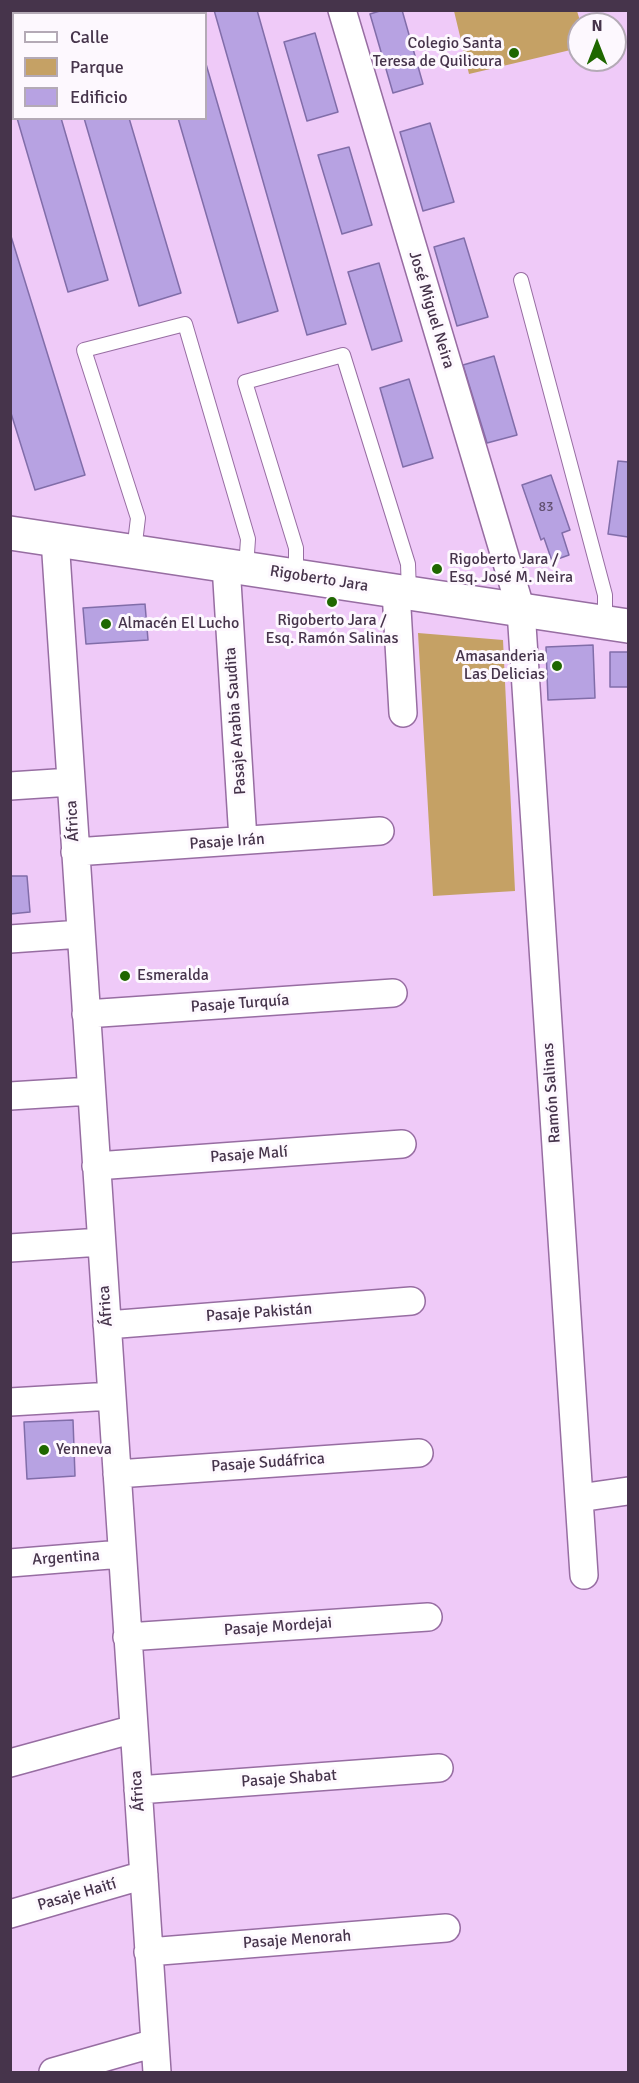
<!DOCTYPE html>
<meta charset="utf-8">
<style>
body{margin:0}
#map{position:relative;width:639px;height:2083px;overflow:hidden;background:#efcaf8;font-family:Signika,sans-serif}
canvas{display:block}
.frame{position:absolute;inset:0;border:12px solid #46344b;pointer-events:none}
.legend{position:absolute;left:12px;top:12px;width:195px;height:108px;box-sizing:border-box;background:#fdf8fe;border:2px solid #b4aab6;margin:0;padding:8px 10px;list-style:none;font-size:18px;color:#46344b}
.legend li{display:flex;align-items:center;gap:12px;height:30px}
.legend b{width:30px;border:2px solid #b4aab6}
.north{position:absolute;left:567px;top:12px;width:60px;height:60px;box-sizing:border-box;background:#fdf8fe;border:2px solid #b4aab6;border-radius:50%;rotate:0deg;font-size:16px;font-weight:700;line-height:24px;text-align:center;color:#46344b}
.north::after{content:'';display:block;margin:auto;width:21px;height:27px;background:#1f6700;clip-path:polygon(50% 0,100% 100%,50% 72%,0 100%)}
</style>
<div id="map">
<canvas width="639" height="2083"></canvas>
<div class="frame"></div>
<ul class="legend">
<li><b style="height:8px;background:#fff"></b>Calle</li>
<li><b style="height:16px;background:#c5a165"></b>Parque</li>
<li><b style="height:16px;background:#b7a2e2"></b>Edificio</li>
</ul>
<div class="north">N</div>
</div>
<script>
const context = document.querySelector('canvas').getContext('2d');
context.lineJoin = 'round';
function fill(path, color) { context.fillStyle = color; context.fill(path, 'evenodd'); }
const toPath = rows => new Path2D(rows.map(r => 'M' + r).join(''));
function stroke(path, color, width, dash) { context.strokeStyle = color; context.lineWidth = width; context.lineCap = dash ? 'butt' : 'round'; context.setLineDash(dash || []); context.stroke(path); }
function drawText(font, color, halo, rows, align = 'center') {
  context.font = font + ' Signika,sans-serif'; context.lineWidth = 6; context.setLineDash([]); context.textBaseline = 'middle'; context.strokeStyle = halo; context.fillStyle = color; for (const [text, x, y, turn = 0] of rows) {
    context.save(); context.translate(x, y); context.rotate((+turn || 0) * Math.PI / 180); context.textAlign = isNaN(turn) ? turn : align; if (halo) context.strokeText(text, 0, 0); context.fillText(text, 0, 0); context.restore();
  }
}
const green = toPath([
 [454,11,577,11,581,24,579,48,469,74],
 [418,633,503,640,515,891,433,896]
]);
const building = toPath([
 [52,10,97,10,98,14,53,14,52,10],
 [214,10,257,10,346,324,307,335,214,10],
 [383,10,402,10,423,84,393,93,370,14,383,10],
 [14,28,14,105,10,95,10,29,14,28],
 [315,33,338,112,307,121,284,42,315,33],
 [206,64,278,311,238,323,178,118,206,118,206,64],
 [17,118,61,118,108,280,68,292,17,118],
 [84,118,129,118,181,293,139,306,84,118],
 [430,123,454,202,423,211,400,132,430,123],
 [349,147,372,225,342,234,318,155,349,147],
 [10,233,85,475,35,490,10,410,10,233],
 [464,238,488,317,457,326,434,247,464,238],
 [379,263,402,341,372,350,348,272,379,263],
 [494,356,517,435,487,443,463,365,494,356],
 [409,379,433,458,403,467,380,388,409,379],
 [618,461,628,462,628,537,608,534,618,461],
 [551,475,570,530,562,533,569,555,552,561,544,538,541,540,522,485,551,475],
 [145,604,148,640,86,644,83,608,145,604],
 [593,645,595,698,548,700,546,647,593,645],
 [610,652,628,652,628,687,610,687,610,652],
 [10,876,27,876,30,912,10,914,10,876],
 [73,1420,75,1476,27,1479,24,1422,73,1420]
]);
const lane = toPath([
 [521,280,605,595,605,623],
 [134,551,138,518,84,350,185,324,248,539,246,568],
 [296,576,296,548,245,382,343,355,408,564,409,593]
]);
const street = toPath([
 [342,10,521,610,584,1575],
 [55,539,157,2072],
 [226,565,243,840],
 [396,591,403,713],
 [10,786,71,782],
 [75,852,380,831],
 [10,939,81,934],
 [86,1014,393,993],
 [10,1096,91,1091],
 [96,1166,402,1144],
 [10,1248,101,1242],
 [107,1325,411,1301],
 [10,1402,112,1396],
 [117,1474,419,1453],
 [579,1498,628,1491],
 [10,1563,122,1554],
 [127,1637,428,1617],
 [10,1763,134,1729],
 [138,1790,439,1768],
 [10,1914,144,1875],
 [148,1952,446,1928],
 [53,2072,155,2043]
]);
const secondary = toPath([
 [10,533,628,626]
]);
const markers = [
 [514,53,6,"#1f6700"],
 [437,569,6,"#1f6700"],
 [332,602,6,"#1f6700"],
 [106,624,6,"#1f6700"],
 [557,666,6,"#1f6700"],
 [125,976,6,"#1f6700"],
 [44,1450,6,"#1f6700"]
];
const numberNames = [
 ["83",546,507]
];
const poiNames = [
 ["Colegio Santa",502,44,"right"],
 ["Teresa de Quilicura",502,62,"right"],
 ["Rigoberto Jara /",449,560],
 ["Esq. José M. Neira",449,578],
 ["Rigoberto Jara /",332,621,"center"],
 ["Esq. Ramón Salinas",332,639,"center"],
 ["Almacén El Lucho",118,624],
 ["Amasanderia",545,657,"right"],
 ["Las Delicias",545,675,"right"],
 ["Esmeralda",137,976],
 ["Yenneva",56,1450]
];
const streetNames = [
 ["José Miguel Neira",431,310,73],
 ["Rigoberto Jara",319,579,9],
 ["Pasaje Arabia Saudita",236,721,-94],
 ["África",73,821,-93],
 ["Pasaje Irán",227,842,-4],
 ["Pasaje Turquía",240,1004,-4],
 ["Ramón Salinas",552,1093,-94],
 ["Pasaje Malí",249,1155,-4],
 ["África",106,1306,-94],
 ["Pasaje Pakistán",259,1313,-4],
 ["Pasaje Sudáfrica",268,1463,-4],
 ["Argentina",66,1558,-4],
 ["Pasaje Mordejai",278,1627,-4],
 ["Pasaje Shabat",289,1779,-4],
 ["África",138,1791,-94],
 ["Pasaje Haití",77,1895,-16],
 ["Pasaje Menorah",297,1940,-4]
];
fill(green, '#c5a165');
fill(building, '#b7a2e2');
stroke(building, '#816da9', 1.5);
stroke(lane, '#976da2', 16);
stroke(street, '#976da2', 30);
stroke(secondary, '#976da2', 36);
stroke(lane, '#fff', 14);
stroke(street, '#fff', 27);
stroke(secondary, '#fff', 33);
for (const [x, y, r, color] of markers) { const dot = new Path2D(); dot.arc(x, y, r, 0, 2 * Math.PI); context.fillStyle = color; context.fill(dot); stroke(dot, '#fdf8fe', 2); }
drawText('14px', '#625071', null, numberNames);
drawText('16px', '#46344b', '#fdf8fe', poiNames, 'left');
drawText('16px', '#46344b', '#fdf8fe', streetNames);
</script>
